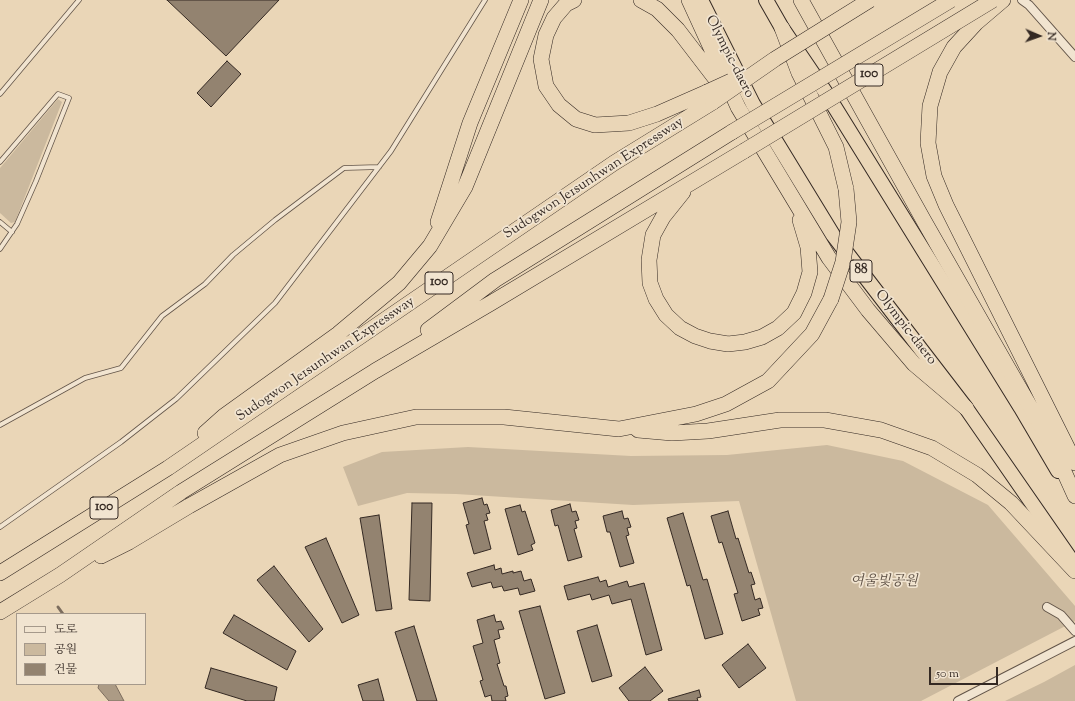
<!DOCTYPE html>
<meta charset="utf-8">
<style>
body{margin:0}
#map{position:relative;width:1075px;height:701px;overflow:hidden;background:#ead6b7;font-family:"Sorts Mill Goudy","Noto Serif KR",serif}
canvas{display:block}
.legend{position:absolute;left:16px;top:613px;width:130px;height:72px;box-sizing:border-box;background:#f1e4d0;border:1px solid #a5998b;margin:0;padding:5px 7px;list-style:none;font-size:12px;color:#342923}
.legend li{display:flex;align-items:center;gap:8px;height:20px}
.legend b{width:20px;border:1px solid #a5998b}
.north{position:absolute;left:1019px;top:16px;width:40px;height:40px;-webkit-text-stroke:3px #f1e4d0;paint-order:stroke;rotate:92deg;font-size:11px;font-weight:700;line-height:16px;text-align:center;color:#342923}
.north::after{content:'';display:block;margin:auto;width:14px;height:18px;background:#342923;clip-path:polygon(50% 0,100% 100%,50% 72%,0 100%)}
.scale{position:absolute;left:929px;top:667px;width:69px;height:18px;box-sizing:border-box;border:2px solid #342923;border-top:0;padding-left:5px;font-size:12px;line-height:14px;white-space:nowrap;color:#342923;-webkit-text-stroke:3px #f1e4d0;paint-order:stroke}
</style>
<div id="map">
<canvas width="1075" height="701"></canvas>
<ul class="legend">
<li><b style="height:5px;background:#f1e4d0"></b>도로</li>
<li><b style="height:11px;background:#cbb99e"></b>공원</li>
<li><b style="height:11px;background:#938370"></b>건물</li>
</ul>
<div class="north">N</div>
<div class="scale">50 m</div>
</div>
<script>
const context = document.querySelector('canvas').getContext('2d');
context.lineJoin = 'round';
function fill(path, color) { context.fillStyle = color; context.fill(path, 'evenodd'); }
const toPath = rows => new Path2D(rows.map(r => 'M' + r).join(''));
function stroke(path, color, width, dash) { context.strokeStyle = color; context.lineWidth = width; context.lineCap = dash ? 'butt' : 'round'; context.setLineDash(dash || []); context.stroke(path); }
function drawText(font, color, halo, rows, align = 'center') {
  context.font = font + ' "Sorts Mill Goudy","Noto Serif KR",serif'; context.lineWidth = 3.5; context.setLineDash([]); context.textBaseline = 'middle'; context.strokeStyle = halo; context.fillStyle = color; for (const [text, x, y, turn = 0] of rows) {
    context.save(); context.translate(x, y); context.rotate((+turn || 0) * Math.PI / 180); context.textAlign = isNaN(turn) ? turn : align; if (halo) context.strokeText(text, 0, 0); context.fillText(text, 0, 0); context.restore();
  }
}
const green = toPath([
 [58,99,62,102,15,222,11,223,0,213,0,168],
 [827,445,903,461,988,505,1075,606,1075,621,921,701,796,701,739,501,633,505,456,494,407,493,358,506,343,467,382,452,468,447,631,456,727,455],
 [1075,665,1075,701,1005,701,1044,682]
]);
const water = toPath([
 [99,684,115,684,124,701,109,701,98,688,99,684]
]);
const stream = toPath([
 [58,607,63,614]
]);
const building = toPath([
 [167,0,279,0,226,56,167,0],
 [227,61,241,74,211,107,197,93,227,61],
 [482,498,484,505,487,504,490,513,486,514,488,520,484,521,491,549,474,554,466,525,469,524,463,503,482,498],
 [412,503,432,503,430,601,409,600,412,503],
 [570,504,572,512,576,511,579,520,575,521,577,528,574,529,582,557,568,561,558,525,555,526,551,510,570,504],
 [520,505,522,512,525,511,535,543,531,545,533,550,518,555,505,509,520,505],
 [622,511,624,519,628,518,631,527,627,528,629,535,626,536,634,563,620,567,610,532,607,532,603,516,622,511],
 [728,511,736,539,738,538,749,573,751,572,755,584,751,585,755,600,760,598,763,608,758,609,760,615,742,621,734,594,738,593,722,542,719,543,711,516,728,511],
 [683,513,703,580,707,579,723,634,705,639,690,585,687,586,667,518,683,513],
 [379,515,392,609,376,611,360,518,379,515],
 [326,538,359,615,342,623,305,547,326,538],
 [494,565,495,570,501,568,502,574,513,571,513,573,521,571,524,581,531,579,535,591,520,595,518,588,504,591,502,586,493,588,491,582,472,587,467,573,494,565],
 [274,566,323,629,309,642,257,580,274,566],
 [598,577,600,582,606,580,608,587,627,581,629,587,644,583,662,650,646,655,631,599,612,604,609,595,592,600,590,594,568,600,564,586,598,577],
 [540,606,565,693,545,699,519,611,540,606],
 [234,615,296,651,287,670,223,633,234,615],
 [494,615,496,622,501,621,504,629,498,630,500,638,494,640,500,663,497,664,504,686,506,686,508,696,505,697,506,701,492,701,491,695,485,697,480,681,483,680,473,646,483,643,477,620,494,615],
 [597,625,612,676,592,682,577,631,597,625],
 [414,626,437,701,417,701,395,632,414,626],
 [748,644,766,668,739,688,722,665,748,644],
 [645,667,663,691,650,701,629,701,619,688,645,667],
 [211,668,277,687,274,701,247,701,205,688,211,668],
 [378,679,384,701,363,701,358,685,378,679],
 [699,690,701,697,697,698,698,701,669,701,668,699,699,690]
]);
const service = toPath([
 [0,94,79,0],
 [0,162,58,94,69,98,36,181,17,224,0,249],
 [0,222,12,232],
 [0,425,85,378,121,368,162,316,205,284,233,255,275,220,344,168,379,167],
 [0,527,121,442,176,399,275,303,391,151,485,0]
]);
const minor = toPath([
 [1022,0,1029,5,1075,57],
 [1047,607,1061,615,1075,631],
 [958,701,1075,641]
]);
const trunk = toPath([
 [701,0,753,104,833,235,966,408,1072,561],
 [766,0,782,28,826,93,1021,408,1058,471]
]);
const motorway = toPath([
 [574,0,566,4,554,18,546,35,541,59,546,86,559,105,576,119,595,125,629,123,657,114,707,92],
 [641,0,657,9,678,30,721,86],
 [689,0,738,107,829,258,868,310,914,364,966,408],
 [801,0,924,221,1052,445,1075,496],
 [1003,0,976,23,954,47,940,72,930,106,928,143,934,176,946,205,1075,463],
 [782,28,799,73,836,147,846,189],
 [683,192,663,217,653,235,649,260,650,283,656,299,666,315,680,328,695,336,710,341,728,344,745,342,762,337,778,328,794,313,804,293,810,272,808,247,800,220],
 [438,222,470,123,521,0],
 [428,330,495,280,732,132],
 [638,430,672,433,708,431,780,420,825,420,881,430,932,448,977,475,1011,503,1075,571],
 [205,433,224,416,338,334,399,283,430,246,465,187,541,0],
 [101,556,129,542,189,506,280,455,343,433,416,417,504,417,619,429,696,414,726,404,768,381,812,334,831,299],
 [0,573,168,468,614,163,713,102],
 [0,612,60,575,181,492,375,371,491,303,744,151]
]);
const motorwayBridge = toPath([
 [707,92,731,81],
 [713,102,775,59,870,0],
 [732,132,951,0],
 [744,151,993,0],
 [831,299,843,262,849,222,846,189]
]);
const shields = [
 [869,75,28],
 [861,271,22],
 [439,283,28],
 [104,508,28]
];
const shieldNames = [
 ["100",869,75],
 ["88",861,271],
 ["100",439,283],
 ["100",104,508]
];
const streetNames = [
 ["Olympic-daero",729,57,63],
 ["Sudogwon Je1sunhwan Expressway",594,179,-33],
 ["Olympic-daero",905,328,52],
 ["Sudogwon Je1sunhwan Expressway",326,360,-34]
];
const parkNames = [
 ["여울빛공원",884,583]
];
fill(green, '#cbb99e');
fill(water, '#ac9b85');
stroke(water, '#7c6d5e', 1);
stroke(stream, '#7c6d5e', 3);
fill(building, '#938370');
stroke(building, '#342923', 1);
stroke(service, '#625448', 5.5);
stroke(minor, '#625448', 10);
stroke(trunk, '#342923', 16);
stroke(motorway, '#342923', 16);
stroke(service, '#f1e4d0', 4);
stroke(minor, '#f1e4d0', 8);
stroke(trunk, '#ead6b7', 14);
stroke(motorway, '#ead6b7', 15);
stroke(motorwayBridge, '#342923', 16, []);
stroke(motorwayBridge, '#ead6b7', 15);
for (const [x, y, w] of shields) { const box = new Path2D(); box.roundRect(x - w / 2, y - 11, w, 22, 3); context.fillStyle = '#f1e4d0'; context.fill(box); stroke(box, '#342923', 1); }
drawText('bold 13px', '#342923', null, shieldNames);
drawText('14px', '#342923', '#f1e4d0', streetNames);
drawText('italic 14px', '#5a4d42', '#f1e4d0', parkNames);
</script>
